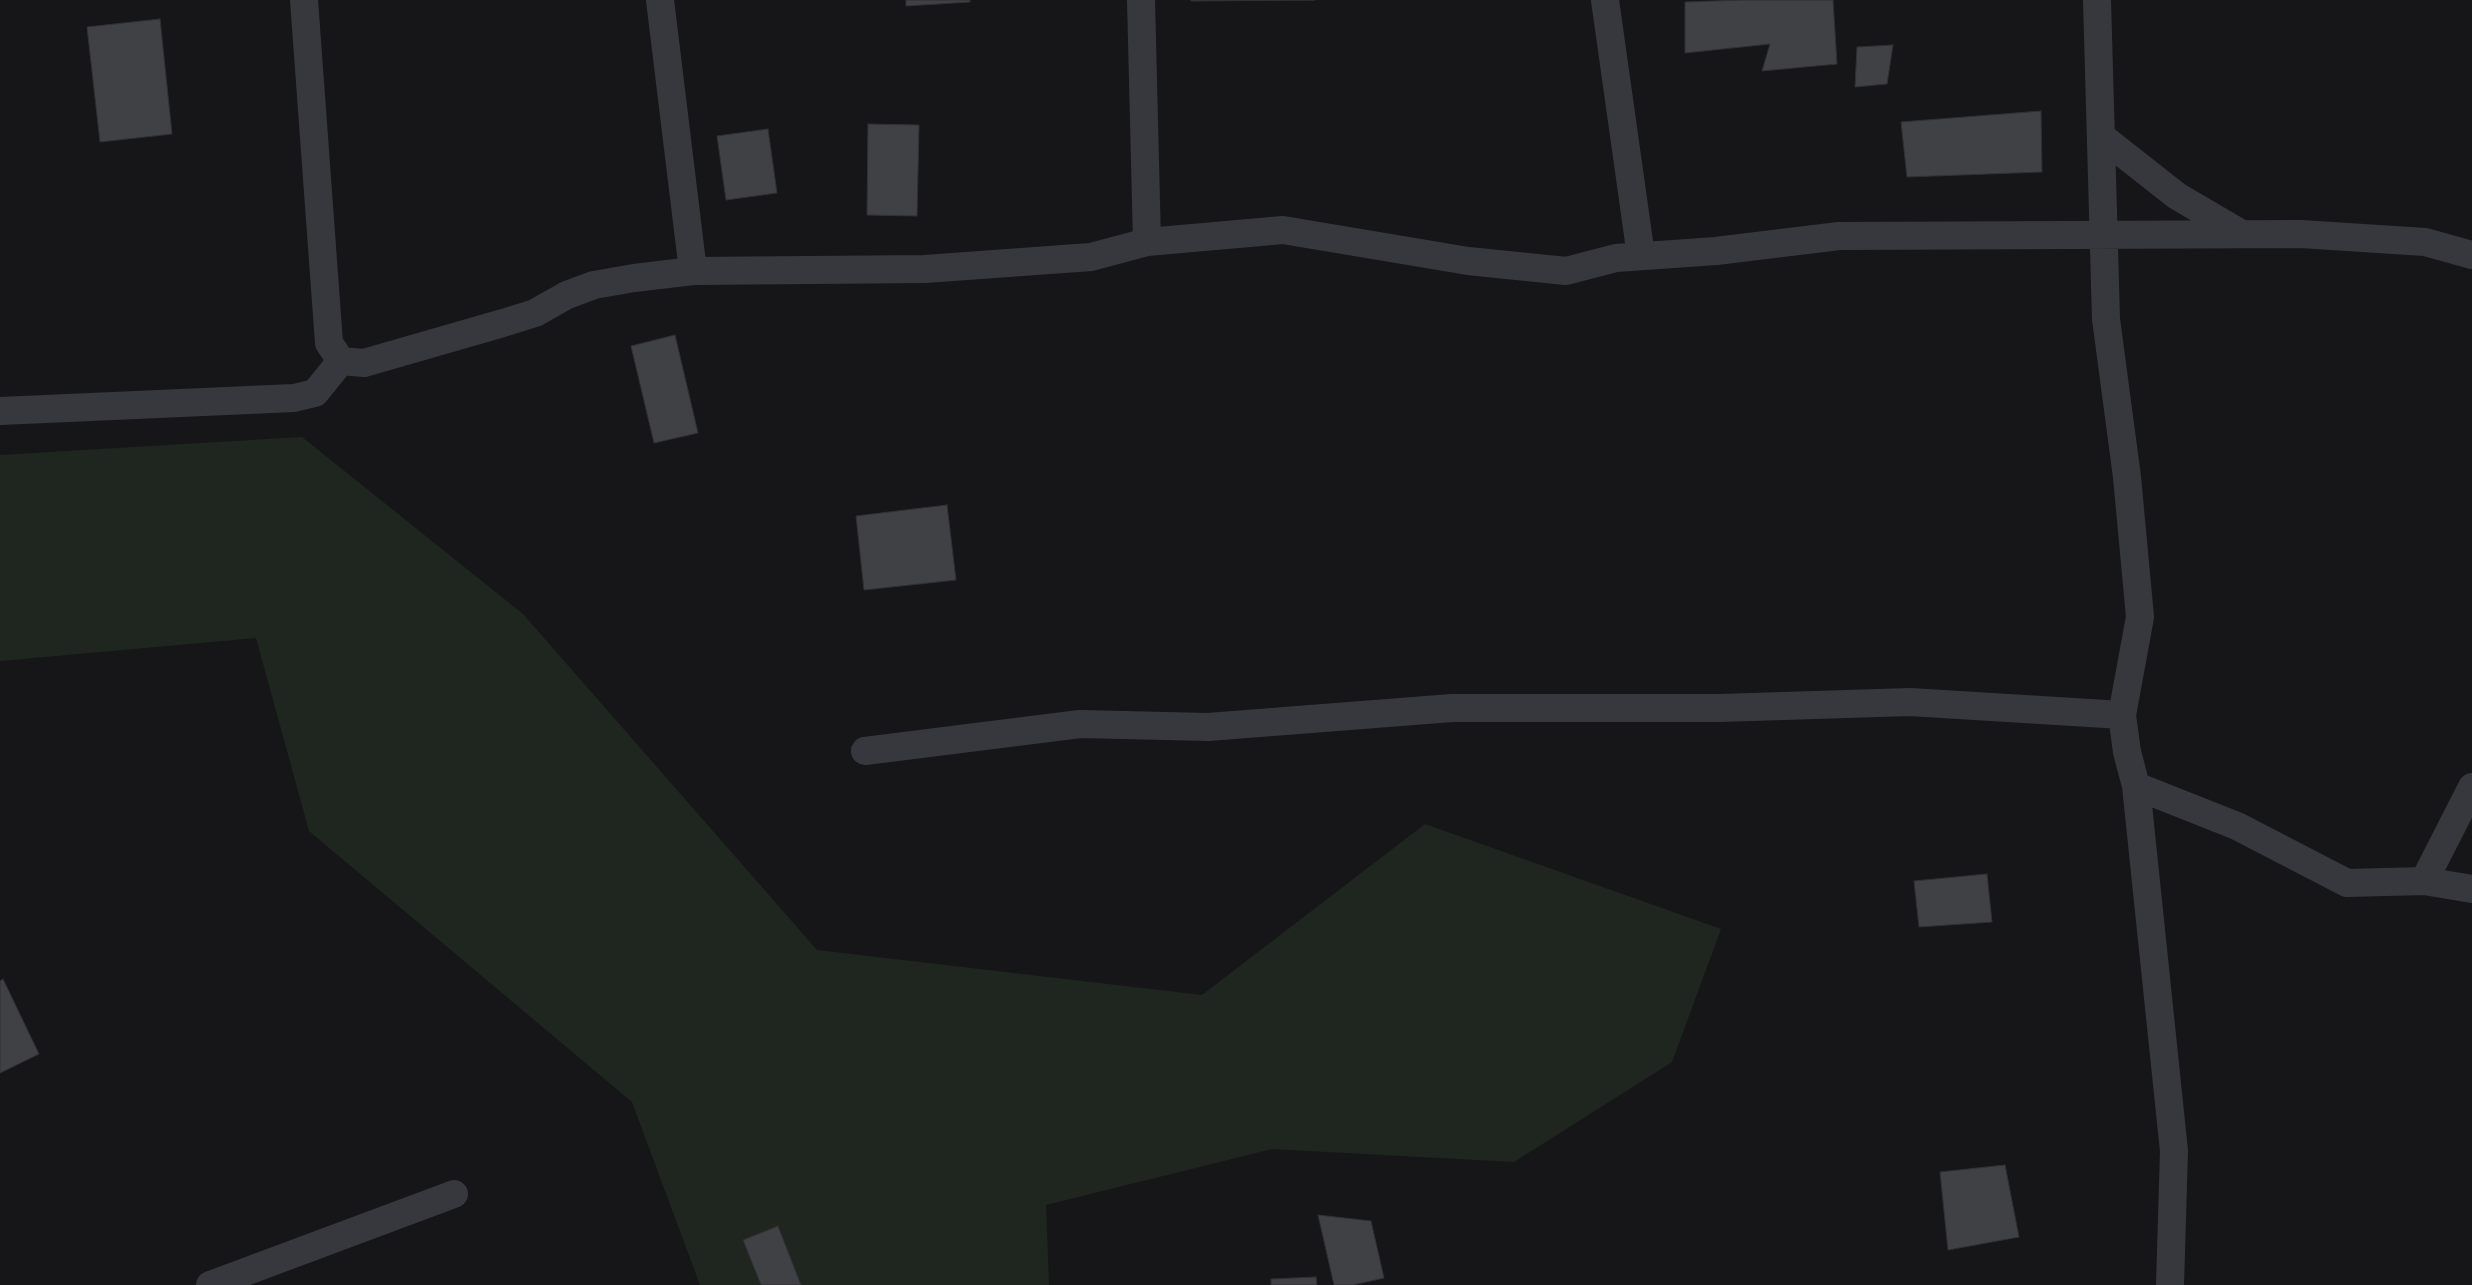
<!DOCTYPE html>
<style>
body{margin:0}
canvas{display:block;background:#161618}
</style>
<canvas width="2472" height="1285"></canvas>
<script>
const context = document.querySelector('canvas').getContext('2d');
context.lineJoin = 'round';
function fill(path, color) { context.fillStyle = color; context.fill(path, 'evenodd'); }
const toPath = rows => new Path2D(rows.map(r => 'M' + r).join(''));
function stroke(path, color, width, dash) { context.strokeStyle = color; context.lineWidth = width; context.lineCap = dash ? 'butt' : 'round'; context.setLineDash(dash || []); context.stroke(path); }
const green = toPath([
 [302,437,523,614,817,950,1202,995,1425,824,1721,929,1672,1062,1514,1162,1272,1149,1046,1205,1049,1285,700,1285,632,1102,309,831,256,638,0,661,0,455]
]);
const building = toPath([
 [906,0,970,0,970,2,906,6,906,0],
 [1191,0,1315,0,1191,1,1191,0],
 [1742,0,1833,0,1837,64,1762,71,1770,44,1685,53,1685,2,1742,0],
 [160,19,172,134,100,142,87,27,160,19],
 [1893,45,1887,84,1855,87,1857,47,1893,45],
 [2041,111,2042,172,1907,177,1901,122,2041,111],
 [868,124,919,125,917,216,867,215,868,124],
 [768,129,777,193,726,200,717,136,768,129],
 [675,335,698,433,654,443,631,346,675,335],
 [947,505,956,580,864,590,856,516,947,505],
 [1987,874,1992,922,1919,927,1914,881,1987,874],
 [3,979,39,1054,0,1073,0,981,3,979],
 [2005,1165,2019,1237,1948,1250,1940,1172,2005,1165],
 [1318,1215,1371,1221,1384,1278,1353,1285,1334,1285,1318,1215],
 [778,1226,801,1285,761,1285,743,1240,778,1226],
 [1316,1277,1317,1285,1271,1285,1271,1279,1316,1277]
]);
const minor = toPath([
 [304,0,329,343,341,361,364,363,503,323,535,313,567,295,594,285,634,278,693,271,925,269,1091,257,1147,242,1283,230,1468,261,1566,271,1616,258,1716,251,1839,236,2301,234,2425,242,2472,255],
 [660,0,693,271],
 [1141,0,1147,242],
 [1605,0,1641,256],
 [2097,0,2106,319,2127,477,2140,617,2122,715,2127,752,2136,786,2174,1151,2170,1285],
 [2102,137,2177,196,2242,234],
 [0,411,294,398,315,393,341,361],
 [865,751,1080,724,1208,727,1452,708,1720,708,1910,702,2122,715],
 [2136,786,2237,826,2347,883,2424,881,2472,889],
 [2424,881,2472,787],
 [210,1285,454,1194]
]);
fill(green, '#1e261f');
fill(building, '#404145');
stroke(building, '#303034', 1);
stroke(minor, '#37383d', 28);
</script>
